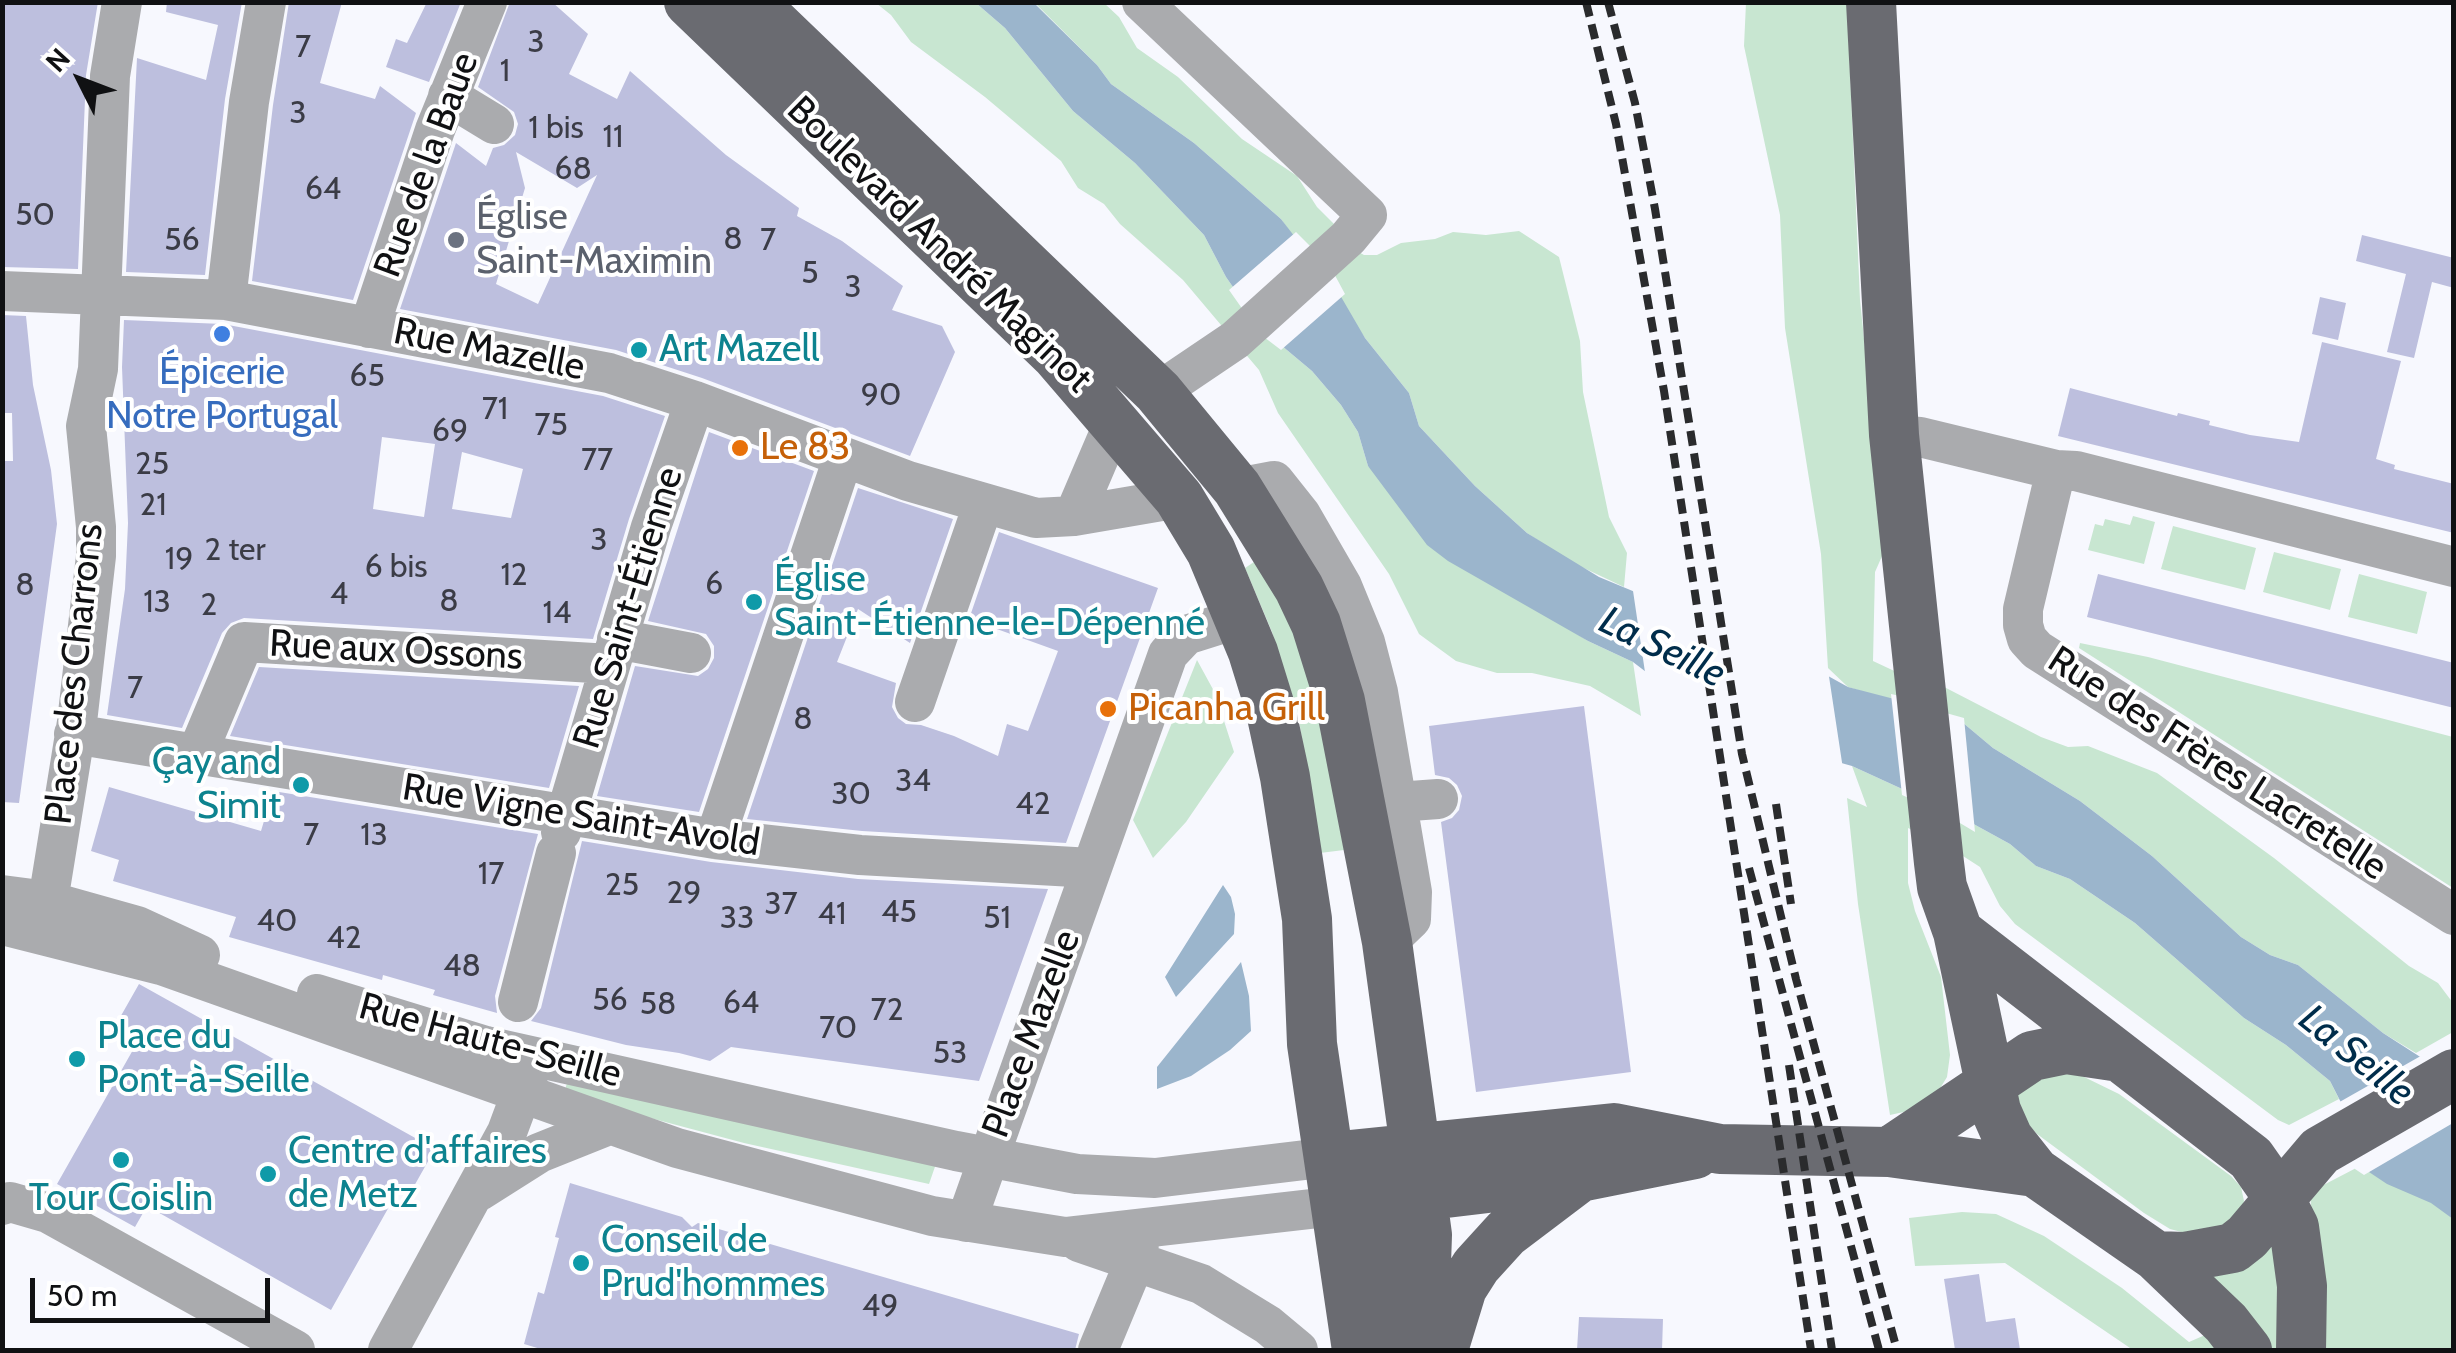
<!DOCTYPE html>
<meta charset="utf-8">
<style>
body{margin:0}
#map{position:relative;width:2456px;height:1353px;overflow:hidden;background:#f7f8fe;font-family:Cabin,sans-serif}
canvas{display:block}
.frame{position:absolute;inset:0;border:5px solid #101113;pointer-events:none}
.north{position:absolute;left:30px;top:30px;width:100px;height:100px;-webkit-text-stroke:8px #fff;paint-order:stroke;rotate:312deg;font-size:28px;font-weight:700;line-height:40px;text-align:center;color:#101113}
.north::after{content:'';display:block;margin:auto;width:35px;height:45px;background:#101113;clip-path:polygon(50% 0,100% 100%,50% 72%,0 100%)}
.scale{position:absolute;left:30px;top:1278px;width:240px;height:45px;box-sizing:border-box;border:5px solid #101113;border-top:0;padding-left:12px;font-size:30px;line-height:35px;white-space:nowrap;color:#101113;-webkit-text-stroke:8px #fff;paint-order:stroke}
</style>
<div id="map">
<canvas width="2456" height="1353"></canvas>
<div class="frame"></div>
<div class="north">N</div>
<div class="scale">50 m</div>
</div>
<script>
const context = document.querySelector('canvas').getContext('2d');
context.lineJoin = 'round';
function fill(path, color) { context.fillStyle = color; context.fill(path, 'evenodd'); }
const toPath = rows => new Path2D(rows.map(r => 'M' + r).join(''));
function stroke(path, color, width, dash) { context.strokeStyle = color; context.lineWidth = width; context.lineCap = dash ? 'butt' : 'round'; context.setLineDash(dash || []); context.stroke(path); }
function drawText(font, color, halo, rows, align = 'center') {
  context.font = font + ' Cabin,sans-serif'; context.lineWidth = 8; context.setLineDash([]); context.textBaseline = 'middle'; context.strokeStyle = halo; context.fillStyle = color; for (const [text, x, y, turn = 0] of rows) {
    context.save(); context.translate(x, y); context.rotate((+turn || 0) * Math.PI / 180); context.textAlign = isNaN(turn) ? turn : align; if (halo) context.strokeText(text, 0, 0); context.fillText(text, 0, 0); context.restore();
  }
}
const green = toPath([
 [876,3,976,3,1005,28,1073,111,1135,163,1204,235,1226,277,1263,330,1312,371,1341,405,1358,432,1368,466,1552,618,1588,641,1633,662,1641,716,1590,686,1532,673,1497,673,1456,661,1419,634,1389,574,1278,413,1259,370,1183,280,1120,224,1104,204,1078,188,1061,161,985,97,911,42,891,15],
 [1035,3,1104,3,1119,17,1137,48,1178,77,1242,139,1297,176,1317,207,1348,238,1348,246,1364,255,1377,255,1401,243,1435,239,1453,232,1486,235,1519,231,1559,257,1580,341,1583,392,1609,517,1627,553,1624,587,1571,562,1527,533,1475,486,1419,426,1409,393,1365,338,1281,219,1194,143,1111,84,1097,65],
 [1746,3,1847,3,1860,300,1873,426,1890,538,1875,572,1873,661,1905,676,1919,674,2041,737,2068,747,2088,746,2157,773,2274,858,2409,966,2438,983,2453,1003,2453,1032,2416,1053,2383,1033,2298,965,2270,955,2241,937,2152,856,2080,801,1993,748,1962,722,1848,687,1828,668,1821,554,1785,328,1780,215,1744,46],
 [2133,516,2155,522,2144,564,2088,550,2095,524,2103,526,2105,519,2130,525],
 [2173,526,2256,548,2245,590,2161,569],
 [2274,552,2341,569,2330,610,2263,592],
 [1257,560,1291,624,1316,697,1344,850,1320,853,1298,714,1272,632,1245,568],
 [2359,574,2427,592,2417,634,2348,617],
 [2080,643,2148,657,2453,737,2453,888,2079,648],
 [1197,660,1215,693,1234,752,1186,822,1153,858,1133,820],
 [1852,766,1948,810,2010,844,2036,866,2070,879,2135,923,2244,1018,2286,1045,2330,1081,2339,1099,2289,1125,2278,1120,2015,924,2000,906,1980,867,1949,847,1908,828,1908,883,1915,911,1941,977,1950,1055,1947,1077,1939,1090,1908,1111,1890,1115,1858,904,1847,798,1867,807],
 [569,1074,938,1158,929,1184,744,1143,564,1095],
 [2039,1074,2078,1074,2119,1094,2231,1176,2241,1187,2244,1201,2241,1214,2232,1224,2189,1234,2170,1229,2144,1213,2037,1134,2025,1121,2018,1110,2017,1092],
 [2360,1166,2453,1168,2453,1350,2322,1350,2310,1192],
 [1962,1212,1996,1214,2044,1236,2122,1288,2189,1342,2212,1332,2224,1350,2133,1350,2005,1263,1915,1266,1909,1218],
 [2271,1235,2291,1350,2266,1350,2212,1289,2213,1275]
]);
const water = toPath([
 [976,3,1034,3,1097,65,1111,84,1194,143,1281,219,1340,295,1365,338,1409,393,1419,426,1475,486,1527,533,1599,577,1801,661,1848,687,1925,707,1962,722,1993,748,2080,801,2152,856,2241,937,2270,955,2298,965,2383,1033,2439,1069,2453,1086,2453,1219,2431,1203,2387,1184,2360,1166,2353,1126,2330,1081,2286,1045,2244,1018,2135,923,2070,879,2036,866,2010,844,1948,810,1852,766,1827,759,1755,719,1663,685,1633,662,1588,641,1448,561,1427,545,1368,466,1358,432,1341,405,1312,371,1263,330,1226,277,1204,235,1135,163,1073,111,1005,28],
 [1223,885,1231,897,1235,914,1234,934,1176,997,1165,977],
 [1241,962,1249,996,1251,1031,1230,1050,1191,1076,1157,1089,1157,1067]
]);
const pier = toPath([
 [1296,232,1330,266,1345,294,1281,350,1260,334,1229,290],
 [1632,584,1803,656,1828,670,1843,769,1778,743,1753,723,1719,707,1695,704,1689,696,1661,690,1646,679],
 [1891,694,1927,702,1946,713,1964,718,1975,832,1945,814,1902,795],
 [2426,1053,2454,1078,2453,1123,2364,1175,2355,1169,2348,1128,2336,1104]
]);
const building = toPath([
 [2,2,98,2,86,75,78,269,2,267],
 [167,2,242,2,225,99,205,275,126,272,137,58,206,80,218,25,166,12],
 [289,2,342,2,320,83,375,99,380,86,416,113,353,300,252,281,273,105],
 [427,2,461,2,429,82,386,67,396,39,407,43],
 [510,2,552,2,588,34,569,74,617,99,630,71,726,155,799,208,797,216,842,241,903,286,892,310,942,326,955,352,910,456,702,378,616,350,400,309,456,143,486,166,493,148,504,145,515,135,518,124,514,112,478,87],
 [516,152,577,188,597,175,538,304,496,284,525,188],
 [2362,235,2454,258,2454,288,2432,282,2414,358,2387,352,2406,274,2356,261],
 [2320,297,2346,303,2338,340,2312,334],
 [2,315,26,316,33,385,51,470,57,524,19,803,2,802,2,461,13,461,12,413,2,413],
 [124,320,223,324,603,396,665,416,629,519,593,639,244,618,231,623,222,633,182,728,107,715,125,589,128,523,122,367],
 [382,437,435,444,424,517,373,509],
 [462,452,523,469,511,518,452,509],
 [2322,342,2401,361,2376,459,2395,465,2394,469,2454,484,2454,533,2058,436,2070,388,2177,416,2178,413,2210,421,2209,425,2250,435,2299,442],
 [709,432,814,471,699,812,597,796,635,666,698,676,708,669,714,658,714,646,706,634,648,621],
 [858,488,953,519,910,643,858,609,837,662,896,683,892,707,898,718,906,724,921,725,954,736,998,756,1007,724,1028,731,1058,651,969,619,999,532,1158,588,1066,843,862,831,747,819],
 [2098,574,2454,663,2454,708,2087,617],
 [259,667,579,686,549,788,230,736],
 [1584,706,1631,1072,1476,1092,1441,822,1452,818,1459,810,1462,796,1457,785,1449,778,1435,775,1429,726],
 [109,787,261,831,273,791,538,834,495,996,497,1013,433,995,435,990,383,975,382,980,229,937,236,917,113,881,119,860,91,851],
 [582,841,711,862,858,879,1048,889,979,1081,731,1047,710,1061,679,1053,626,1045,531,1021,541,1008],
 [139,984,435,1149,409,1195,399,1189,331,1310,147,1206,135,1227,57,1184,138,1041,114,1028],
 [570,1183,682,1217,692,1227,698,1223,1079,1334,1075,1350,544,1350,524,1344,538,1292,544,1294,559,1238,555,1237],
 [1979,1274,1986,1322,2015,1318,2020,1350,1955,1350,1944,1279],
 [1579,1317,1663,1319,1662,1350,1577,1350]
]);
const minor = toPath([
 [1142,2,1367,215,1348,238,1235,340,1158,392],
 [448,96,494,124],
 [2,291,226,300,609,373,695,401,908,481,1036,518,1074,516,1179,498],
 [226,300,249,102,266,2],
 [369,328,435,130,487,2],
 [1894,435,1920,437,2056,470,2076,471,2454,567],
 [2056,470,2023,609,2023,625,2027,639,2037,650,2454,915],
 [1237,488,1274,481,1301,515,1342,586,1365,642,1378,692,1412,892,1411,919,1387,942],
 [1074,516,1115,420],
 [617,639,691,653],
 [915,702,983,505],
 [74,734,715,839,860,855,1092,868],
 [197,754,244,642,610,664],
 [1397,802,1438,799],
 [561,832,651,527,695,401],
 [715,839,843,458],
 [2,895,48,901,137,926,200,955],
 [2,925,161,965,677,1148,932,1216,1065,1237,1337,1206],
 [44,926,77,722,96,556,96,527,86,426,98,369,110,76,122,2],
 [317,994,486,1046,956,1151,1077,1174,1155,1178,1330,1157],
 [518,1002,556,853],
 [479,1191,539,1153,609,1125],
 [2,1205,10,1202,48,1213,295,1350],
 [966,1222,1168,654,1186,635,1240,618],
 [1079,1242,1201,1284,1268,1325,1298,1350],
 [388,1350,507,1132,530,1070],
 [1098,1350,1135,1261,1141,1235]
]);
const major = toPath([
 [689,2,1056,355,1179,498,1211,551,1253,652,1270,707,1285,777,1307,919,1312,1044,1357,1350],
 [752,2,1158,392,1237,488,1299,588,1316,624,1340,701,1387,942,1427,1235,1423,1350],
 [1871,2,1894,435,1939,863,1942,887,1958,932,1996,1111,2008,1138,2035,1172,2156,1256,2226,1323,2247,1350],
 [1958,932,2251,1158,2279,1198,2294,1227,2302,1286,2301,1350],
 [1889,1152,2032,1056,2066,1049,2120,1057],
 [1330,1157,1614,1128,1720,1149,1889,1152,2035,1172],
 [1353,1176,1374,1201,1403,1350],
 [1337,1206,1580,1177,1695,1154],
 [2156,1256,2184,1257,2233,1248,2247,1237,2320,1151,2454,1074],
 [1443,1350,1462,1288,1476,1266,1506,1233,1580,1177]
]);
const rail = toPath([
 [1586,2,1616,124,1664,391,1811,1350],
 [1608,2,1635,103,1655,209,1742,754,1796,979,1897,1350],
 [1776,804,1791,904],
 [1749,868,1879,1350],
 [1789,1065,1832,1350]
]);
const markers = [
 [456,240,10,"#6b7280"],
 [222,334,10,"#3f7fe0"],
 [639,350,10,"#0f9aa8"],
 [740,448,10,"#e8710a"],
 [754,602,10,"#0f9aa8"],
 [1108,709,10,"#e8710a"],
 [301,785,10,"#0f9aa8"],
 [77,1059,10,"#0f9aa8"],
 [121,1160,10,"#0f9aa8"],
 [268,1174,10,"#0f9aa8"],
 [581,1263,10,"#0f9aa8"]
];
const numberNames = [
 ["3",536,43],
 ["7",303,48],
 ["1",505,72],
 ["3",298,114],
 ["1 bis",556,129],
 ["11",613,138],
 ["68",573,170],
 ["64",323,190],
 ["50",35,216],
 ["8",733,240],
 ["56",182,241],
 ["7",768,241],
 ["5",810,274],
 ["3",853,288],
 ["65",367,377],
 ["90",881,396],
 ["71",495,410],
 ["75",551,426],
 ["69",450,432],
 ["77",597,461],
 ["25",152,465],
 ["21",153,506],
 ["3",599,541],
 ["2 ter",235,551],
 ["19",179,560],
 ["6 bis",396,568],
 ["12",514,576],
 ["6",714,585],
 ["8",25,586],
 ["4",339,595],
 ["8",449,602],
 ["13",157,603],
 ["2",209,606],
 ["14",557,614],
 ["7",135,689],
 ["8",803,720],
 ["34",913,782],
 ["30",851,795],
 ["42",1033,805],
 ["7",311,836],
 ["13",374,836],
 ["17",491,875],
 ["25",622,886],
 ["29",684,894],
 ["37",781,905],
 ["45",899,913],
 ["41",832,915],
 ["33",737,919],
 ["51",997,919],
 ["40",277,922],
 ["42",344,939],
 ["48",462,967],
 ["56",610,1001],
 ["64",741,1004],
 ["58",658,1005],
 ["72",887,1011],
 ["70",838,1029],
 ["53",950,1054],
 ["49",880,1307]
];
const streetNames = [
 ["Rue de la Baue",427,165,-70],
 ["Boulevard André Maginot",939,245,44],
 ["Rue Mazelle",489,350,11],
 ["Rue Saint-Étienne",629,608,-73],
 ["Rue aux Ossons",396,651,3],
 ["Place des Charrons",75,674,-84],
 ["Rue des Frères Lacretelle",2217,764,33],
 ["Rue Vigne Saint-Avold",581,816,9],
 ["Place Mazelle",1032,1034,-70],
 ["Rue Haute-Seille",490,1041,15]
];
const worshipNames = [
 ["Église",476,218],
 ["Saint-Maximin",476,262]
];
const cultureNames = [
 ["Art Mazell",659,350],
 ["Église",774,580],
 ["Saint-Étienne-le-Dépenné",774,624],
 ["Çay and",281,763,"right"],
 ["Simit",281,807,"right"],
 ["Place du",97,1037],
 ["Pont-à-Seille",97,1081],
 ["Centre d'affaires",288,1152],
 ["de Metz",288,1196],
 ["Tour Coislin",121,1199,"center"],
 ["Conseil de",601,1241],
 ["Prud'hommes",601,1285]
];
const shopNames = [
 ["Épicerie",222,373],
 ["Notre Portugal",222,417]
];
const foodNames = [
 ["Le 83",760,448],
 ["Picanha Grill",1128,709]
];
const waterNames = [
 ["La Seille",1662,648,26],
 ["La Seille",2356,1056,39]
];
fill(green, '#c8e6d1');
fill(water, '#9bb5cc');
fill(pier, '#f7f8fe');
fill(building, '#bdbfde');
stroke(minor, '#aaabae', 40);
stroke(major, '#6a6b71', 50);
stroke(rail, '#2a2b2d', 8, [15, 8]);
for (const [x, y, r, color] of markers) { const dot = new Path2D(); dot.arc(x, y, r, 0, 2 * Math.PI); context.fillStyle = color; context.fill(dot); stroke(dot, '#fff', 4); }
drawText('32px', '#3b3c46', null, numberNames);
drawText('38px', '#101113', '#fff', streetNames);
drawText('38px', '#5b616d', '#fff', worshipNames, 'left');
drawText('38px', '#0d838f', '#fff', cultureNames, 'left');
drawText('38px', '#366cbe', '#fff', shopNames);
drawText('38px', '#c56008', '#fff', foodNames, 'left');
drawText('italic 40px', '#002d4b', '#fff', waterNames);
</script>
